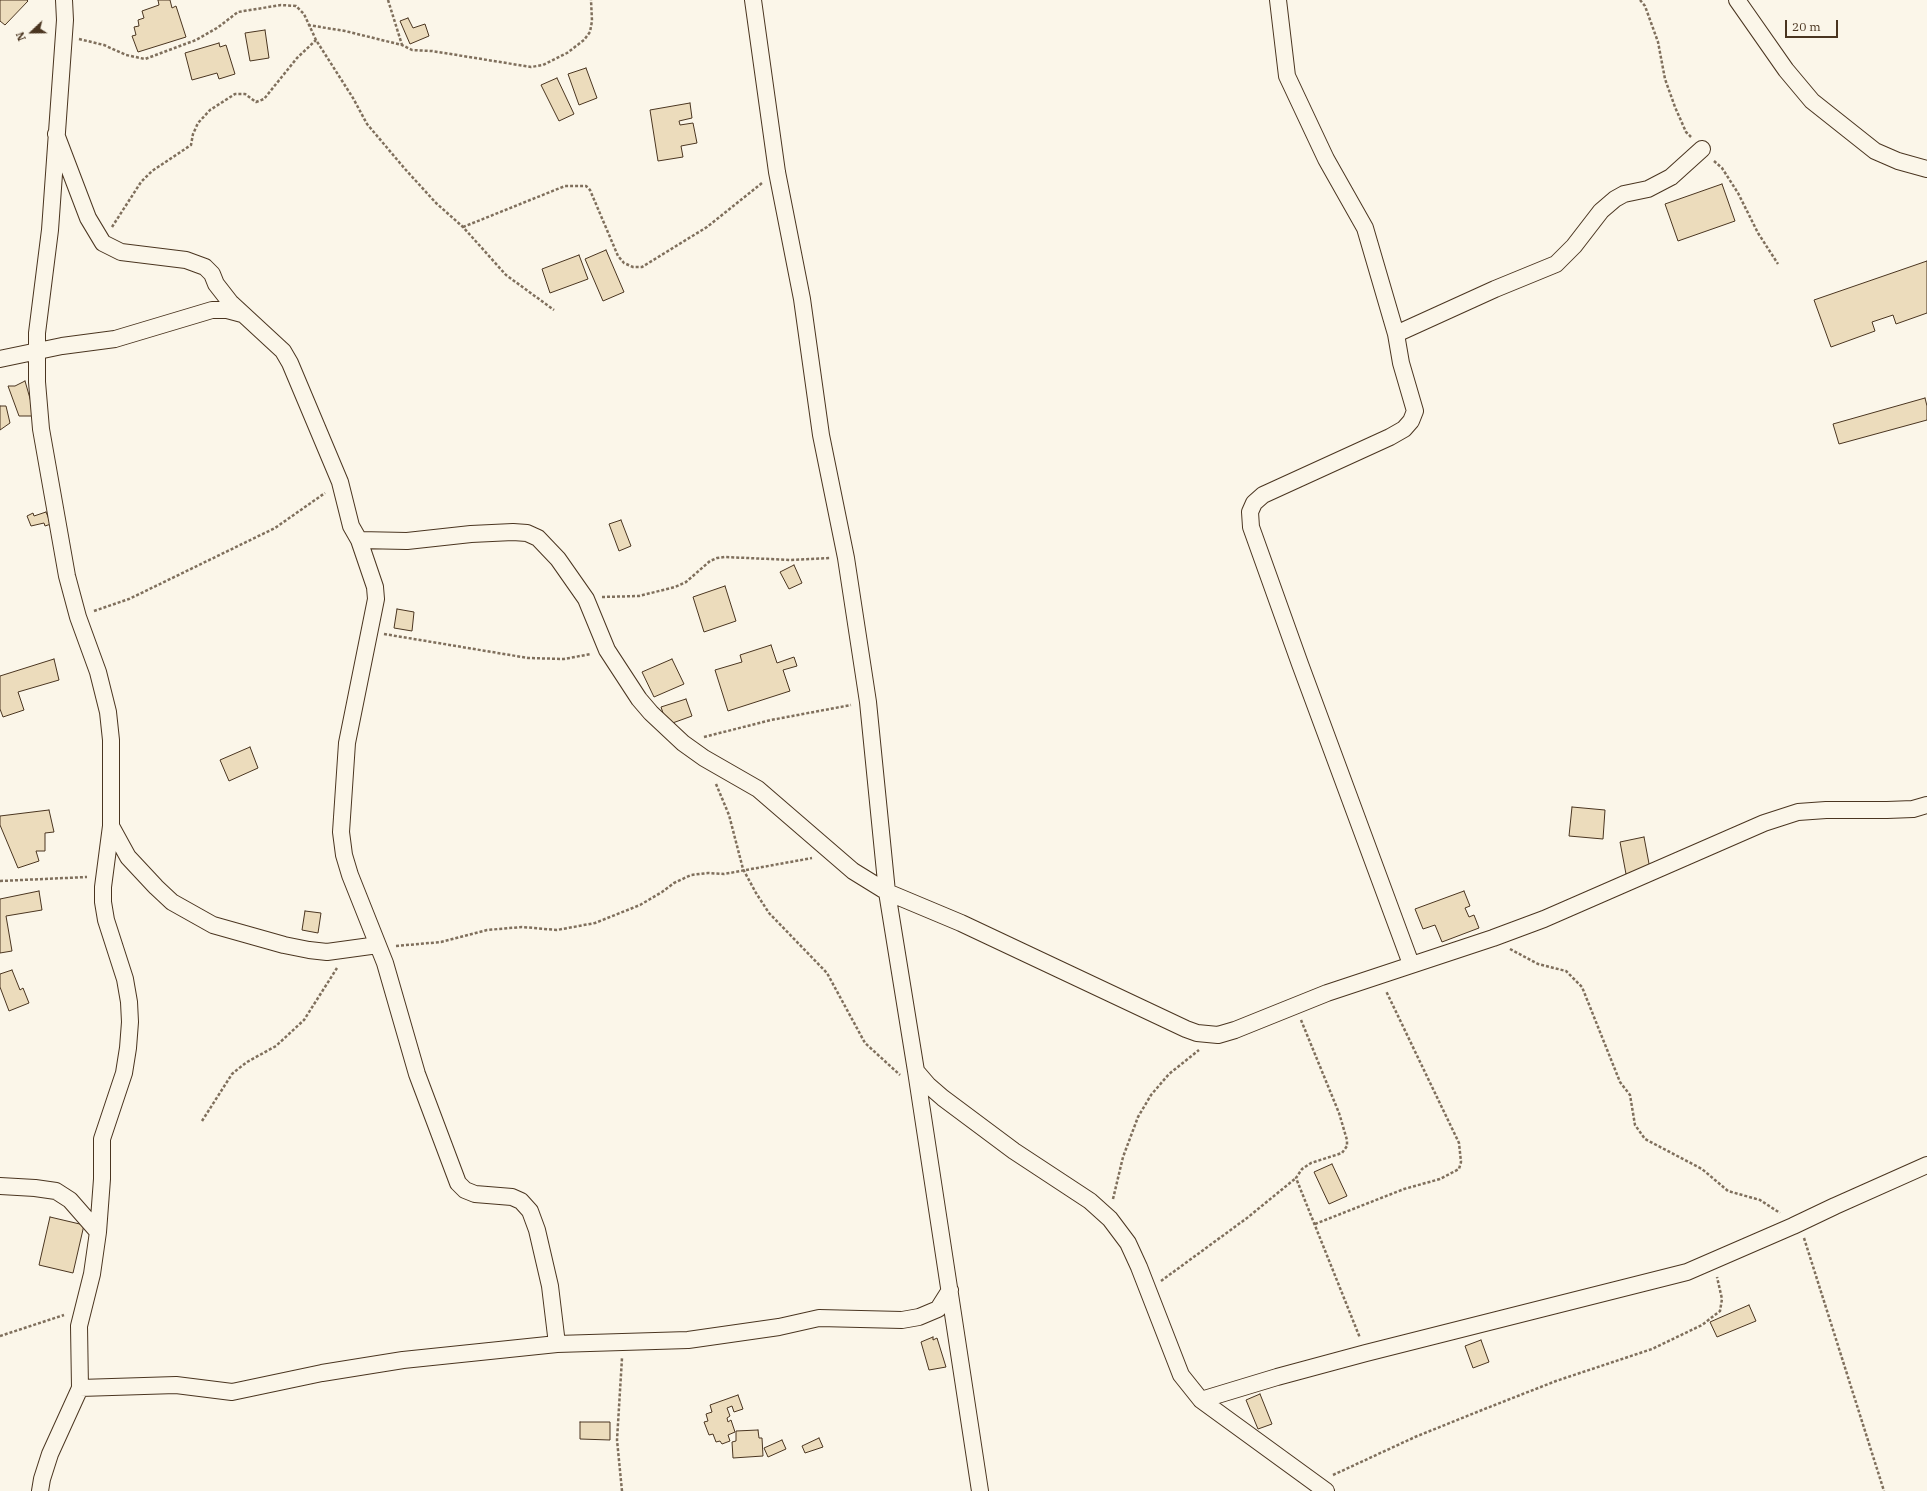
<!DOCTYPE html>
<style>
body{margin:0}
#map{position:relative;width:1927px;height:1491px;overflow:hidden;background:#fbf6e9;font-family:"IBM Plex Serif",serif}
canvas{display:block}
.north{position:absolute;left:12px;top:12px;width:40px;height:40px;-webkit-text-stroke:3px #fbf6e9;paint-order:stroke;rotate:248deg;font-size:11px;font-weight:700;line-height:16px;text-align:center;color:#4a3520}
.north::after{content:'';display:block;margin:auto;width:14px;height:18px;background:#4a3520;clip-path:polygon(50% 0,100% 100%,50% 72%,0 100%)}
.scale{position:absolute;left:1785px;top:20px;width:53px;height:18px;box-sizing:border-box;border:2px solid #4a3520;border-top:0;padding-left:5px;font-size:12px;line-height:14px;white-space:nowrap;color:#4a3520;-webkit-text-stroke:3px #fbf6e9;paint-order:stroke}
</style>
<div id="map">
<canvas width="1927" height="1491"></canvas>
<div class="north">N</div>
<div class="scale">20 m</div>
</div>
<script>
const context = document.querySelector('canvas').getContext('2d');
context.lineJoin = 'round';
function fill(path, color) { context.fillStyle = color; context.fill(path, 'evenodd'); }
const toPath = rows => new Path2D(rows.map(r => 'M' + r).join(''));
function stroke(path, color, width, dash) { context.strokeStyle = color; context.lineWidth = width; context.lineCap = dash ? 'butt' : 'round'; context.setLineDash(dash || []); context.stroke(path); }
const building = toPath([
 [0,0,27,0,28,1,5,25,0,21,0,0],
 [158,0,170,0,172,8,176,6,186,37,138,52,132,36,136,35,134,27,139,26,138,20,144,18,142,11,159,5,158,0],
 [408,18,413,28,425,24,429,36,410,44,400,21,408,18],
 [265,30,269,58,250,61,245,33,265,30],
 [219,43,220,47,226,45,235,74,219,79,217,73,192,80,185,53,219,43],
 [586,68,597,98,579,105,568,74,586,68],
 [557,78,574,114,559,121,541,85,557,78],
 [690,103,692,118,679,121,680,125,693,123,697,143,681,146,683,157,658,161,650,110,690,103],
 [1722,184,1735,221,1678,241,1665,204,1722,184],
 [606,250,624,292,603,301,585,259,606,250],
 [579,255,588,279,550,293,542,269,579,255],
 [1927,261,1927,313,1896,324,1893,315,1872,322,1875,331,1831,347,1814,300,1927,261],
 [25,381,35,416,19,416,8,386,15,386,25,381],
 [1925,398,1927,406,1927,420,1839,444,1833,424,1925,398],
 [0,406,6,406,10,423,0,430,0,406],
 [46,512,51,524,45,526,44,523,31,526,27,516,33,513,34,516,46,512],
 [621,520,631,546,619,551,609,524,621,520],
 [794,565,802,583,789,589,780,572,794,565],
 [725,586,736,621,704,632,693,597,725,586],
 [397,609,414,612,412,631,394,628,397,609],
 [771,645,777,663,794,657,797,666,783,670,790,691,728,711,715,670,742,662,740,655,771,645],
 [54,659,59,680,18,692,24,710,3,717,0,709,0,676,54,659],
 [672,659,684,684,654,697,642,672,672,659],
 [686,699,692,716,667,725,661,707,686,699],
 [250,747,258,768,229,781,220,760,250,747],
 [1572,807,1605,810,1603,839,1569,836,1572,807],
 [49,810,54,832,45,833,45,851,36,851,39,861,18,868,0,825,0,816,49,810],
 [1644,837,1650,869,1626,874,1620,842,1644,837],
 [39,891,42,910,6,916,12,951,0,953,0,899,39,891],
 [1464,891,1470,906,1465,908,1469,917,1474,915,1479,928,1442,942,1435,925,1423,929,1415,909,1464,891],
 [305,911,321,913,318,933,302,930,305,911],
 [12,970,20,990,23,988,29,1003,9,1011,0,987,0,974,12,970],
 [1332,1164,1347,1196,1329,1204,1314,1172,1332,1164],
 [50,1217,84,1225,73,1273,39,1265,50,1217],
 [1749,1305,1756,1321,1717,1337,1710,1322,1749,1305],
 [933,1337,933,1340,937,1338,946,1367,929,1370,921,1342,933,1337],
 [1481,1340,1489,1362,1473,1368,1465,1346,1481,1340],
 [1260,1394,1272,1424,1258,1429,1246,1400,1260,1394],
 [738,1395,743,1409,734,1412,732,1406,727,1408,730,1416,727,1418,728,1422,731,1420,735,1432,728,1435,730,1441,722,1444,720,1441,716,1442,713,1434,709,1435,704,1422,708,1421,706,1414,712,1412,710,1405,738,1395],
 [580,1422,610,1422,610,1440,580,1439,580,1422],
 [758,1430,759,1438,762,1438,763,1456,733,1458,732,1442,736,1441,736,1431,758,1430],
 [819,1438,823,1447,805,1453,802,1446,819,1438],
 [782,1440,786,1449,768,1457,764,1448,782,1440]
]);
const path = toPath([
 [388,0,402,45],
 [1640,0,1645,6,1658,42,1665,79,1675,107,1686,132,1691,137],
 [308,25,345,31,402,45,412,50,432,51,531,67,543,65,567,53,584,40,590,32,592,21,591,0],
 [79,39,104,45,126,55,145,59,196,40,217,28,238,12,281,5,296,6,304,14,316,40,353,98,367,124,405,169,436,203,463,227,506,275,554,310],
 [1714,161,1722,168,1738,193,1758,233,1778,264],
 [112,227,141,182,152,171,191,145,193,134,198,123,210,110,235,94,245,94,256,102,264,99,297,58,316,40],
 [463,227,565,186,586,186,590,190,618,256,624,263,633,267,642,267,707,227,762,183],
 [602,597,639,596,675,587,686,582,710,561,717,558,725,557,791,560,830,558],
 [94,611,129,599,275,528,325,493],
 [384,634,528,658,564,659,591,654],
 [704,737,771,720,851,705],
 [716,784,729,815,743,869,756,893,769,913,827,973,865,1043,900,1075],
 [0,881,87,877],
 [396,946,441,942,487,930,522,927,557,930,595,923,640,905,662,892,674,883,691,875,708,873,724,874,812,858],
 [1510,949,1538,964,1566,971,1582,987,1620,1082,1630,1095,1635,1125,1645,1139,1702,1169,1728,1191,1760,1200,1780,1213],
 [1301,1020,1339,1113,1347,1140,1347,1146,1342,1153,1311,1163,1302,1169,1296,1178,1360,1338],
 [202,1121,232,1074,238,1069,247,1062,276,1046,304,1020,337,968],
 [1113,1199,1123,1157,1138,1117,1151,1095,1169,1074,1199,1050],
 [1315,1224,1404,1189,1440,1179,1459,1169,1461,1162,1459,1143,1386,991],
 [1804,1238,1884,1491],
 [1161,1281,1247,1218,1296,1178],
 [0,1336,64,1315],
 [1333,1475,1415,1437,1482,1410,1556,1381,1652,1349,1702,1325,1720,1311,1722,1299,1717,1277],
 [622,1491,617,1440,622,1358]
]);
const minor = toPath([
 [753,0,777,172,802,299,821,435,846,558,868,702,887,892,916,1071,928,1085,943,1098,1014,1151,1090,1201,1110,1219,1128,1243,1139,1267,1181,1375,1201,1400,1326,1491],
 [1278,0,1287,76,1326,159,1365,228,1396,334,1401,363,1415,411,1411,421,1404,429,1390,437,1263,495,1254,503,1250,512,1251,527,1300,664,1411,964],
 [1737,0,1786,70,1812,101,1875,151,1898,161,1927,169],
 [56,134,88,218,103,243,121,252,186,260,205,267,212,274,216,284,230,302,283,351,290,363,340,482,351,526,359,540,407,541,471,534,513,532,527,533,538,538,558,559,586,599,607,650,639,699,651,713,683,743,704,758,758,789,853,871,887,892,961,923,1186,1029,1197,1033,1218,1035,1235,1030,1327,993,1493,938,1544,919,1764,823,1798,812,1826,810,1887,810,1913,809,1927,805],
 [1396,334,1495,289,1556,264,1574,246,1601,211,1615,199,1624,194,1648,189,1671,177,1702,149],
 [0,359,62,346,115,339,212,310,227,310,242,314],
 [359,540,375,587,376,599,347,743,341,832,344,855,350,875,385,963,417,1074,458,1183,465,1190,475,1194,512,1197,521,1201,530,1211,537,1230,550,1286,557,1344],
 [111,826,128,857,156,887,172,902,213,925,284,945,309,950,327,952,378,945],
 [916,1071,980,1491],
 [0,1186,35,1188,56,1191,70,1200,98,1232],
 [80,1388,176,1385,232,1392,322,1373,403,1360,557,1344,688,1340,779,1327,819,1318,902,1320,919,1317,938,1309,950,1290],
 [1201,1400,1277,1377,1366,1353,1687,1272,1793,1226,1835,1206,1927,1165],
 [40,1491,42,1479,50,1454,80,1388,79,1326,92,1274,98,1232,102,1179,102,1139,124,1073,128,1048,130,1022,129,1002,125,979,106,920,103,902,103,887,111,826,111,740,108,712,98,672,78,617,67,576,41,429,37,382,37,333,50,230,65,20,64,0]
]);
fill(building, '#ecdcbc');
stroke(building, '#4a3520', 1);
stroke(minor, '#4a3520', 18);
stroke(path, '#7f6f5c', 2.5, [3, 2]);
stroke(minor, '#fbf6e9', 16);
</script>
